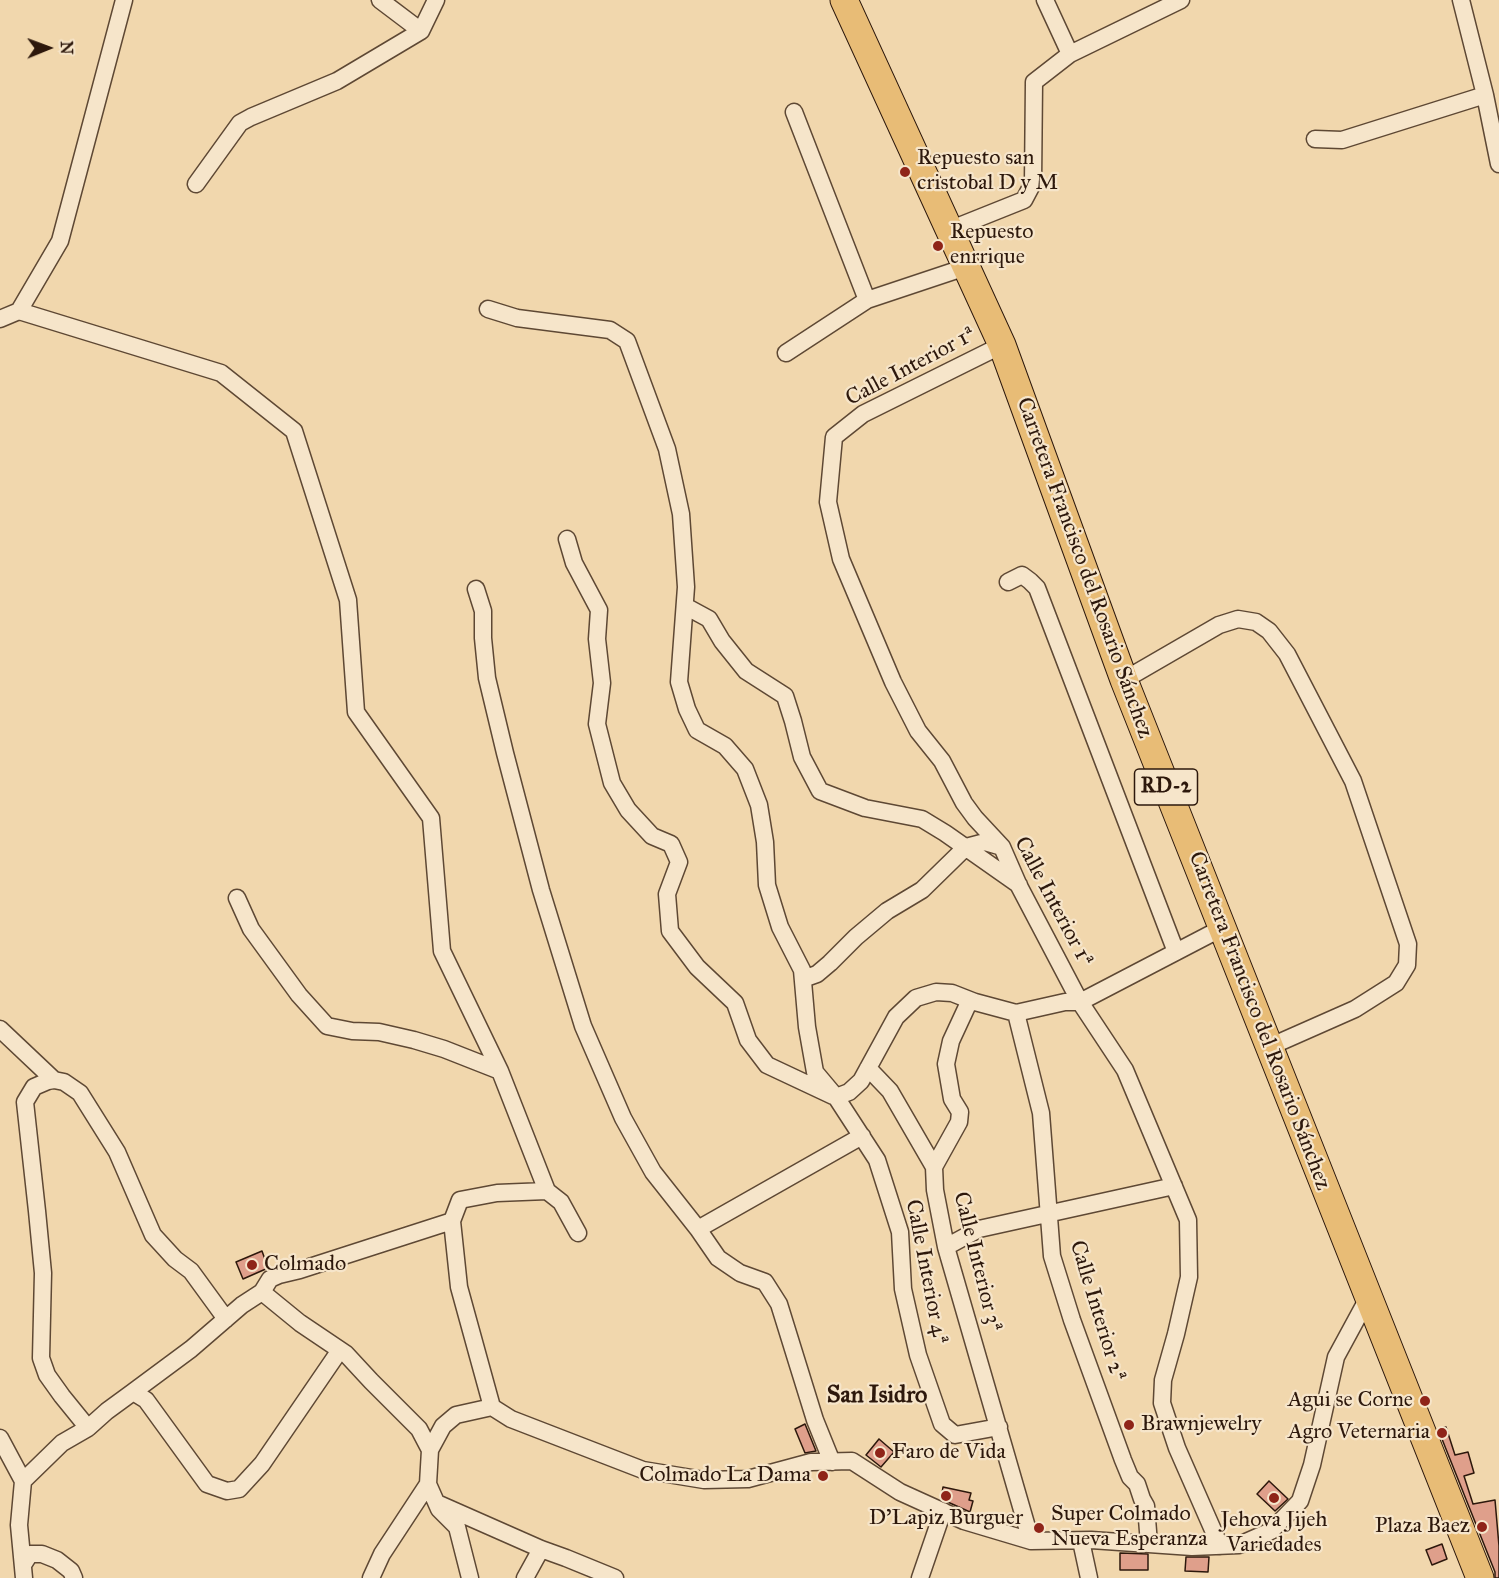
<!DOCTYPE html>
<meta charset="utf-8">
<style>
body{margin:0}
#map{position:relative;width:1499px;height:1578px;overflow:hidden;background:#f1d7ad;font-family:"IM FELL Great Primer",serif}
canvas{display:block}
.north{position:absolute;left:18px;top:18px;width:60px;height:60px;-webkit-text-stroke:4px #f6e5ca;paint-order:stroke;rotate:89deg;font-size:16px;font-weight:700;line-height:24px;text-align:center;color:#2d180c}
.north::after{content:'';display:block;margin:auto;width:21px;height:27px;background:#2d180c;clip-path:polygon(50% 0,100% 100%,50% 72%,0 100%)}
</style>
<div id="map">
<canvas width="1499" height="1578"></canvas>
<div class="north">N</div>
</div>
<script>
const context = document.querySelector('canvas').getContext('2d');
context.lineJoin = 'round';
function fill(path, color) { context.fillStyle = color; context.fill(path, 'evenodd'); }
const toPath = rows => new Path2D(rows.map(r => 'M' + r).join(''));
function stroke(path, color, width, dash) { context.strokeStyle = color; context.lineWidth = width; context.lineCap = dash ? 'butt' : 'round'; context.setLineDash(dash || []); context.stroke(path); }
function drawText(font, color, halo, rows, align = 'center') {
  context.font = font + ' "IM FELL Great Primer",serif'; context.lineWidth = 4.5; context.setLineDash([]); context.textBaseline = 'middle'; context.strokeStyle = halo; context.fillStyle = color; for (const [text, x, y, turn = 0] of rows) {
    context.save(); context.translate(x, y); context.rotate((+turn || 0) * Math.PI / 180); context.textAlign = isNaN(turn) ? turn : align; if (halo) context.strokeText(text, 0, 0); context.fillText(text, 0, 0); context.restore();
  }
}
const building = toPath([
 [262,1251,268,1268,243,1279,236,1262,262,1251],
 [805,1424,816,1451,805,1453,795,1429,805,1424],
 [1446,1427,1455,1455,1468,1452,1474,1473,1464,1476,1473,1504,1495,1500,1499,1546,1499,1578,1495,1578,1495,1572,1438,1429,1446,1427],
 [879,1439,894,1452,881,1467,866,1455,879,1439],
 [1269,1481,1288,1499,1275,1511,1257,1494,1269,1481],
 [943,1487,971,1493,969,1500,973,1501,970,1512,941,1499,943,1487],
 [1442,1544,1447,1559,1432,1565,1426,1550,1442,1544],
 [1120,1553,1148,1554,1148,1570,1120,1570,1120,1553],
 [1186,1557,1209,1557,1208,1572,1185,1571,1186,1557]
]);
const minor = toPath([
 [380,0,421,31,436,0],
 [1461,0,1485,95,1499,164],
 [1070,54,1181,0],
 [794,112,867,300],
 [1315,139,1342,140,1485,95],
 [196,184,240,123,251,117,337,81,421,31],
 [949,230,1024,200,1033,183,1034,82,1070,54,1045,0],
 [488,309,517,318,610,330,627,341,667,449,681,514,686,587,679,682,687,709,697,730,725,746,745,769,759,805,765,842,767,885,780,927,802,970,807,1027,815,1072,836,1097,877,1160,900,1232,903,1289,918,1355,942,1424,955,1435,999,1427],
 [19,311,221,373,294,431,348,600,356,712,431,818,442,951,500,1071,547,1191],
 [0,319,19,311,60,241,124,0],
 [1002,345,863,414,834,437,828,502,841,559,893,682,918,731,942,761,964,803,975,818,1002,847,1019,886,1080,1002,1125,1070,1188,1220,1189,1277,1176,1334,1163,1380,1162,1403,1177,1448,1220,1546],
 [786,353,867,300,966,267],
 [567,539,574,563,599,610,597,639,602,683,597,724,612,783,628,810,652,836,671,844,679,862,667,894,670,931,697,967,735,1003,748,1040,767,1065,833,1096],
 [1008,582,1022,575,1030,581,1037,588,1176,952],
 [476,589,483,611,483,638,487,678,505,753,541,890,583,1026,623,1118,653,1172,698,1229,718,1258,740,1273,765,1282,779,1304,815,1420,832,1462],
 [685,606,709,619,722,641,746,671,785,696,793,721,802,757,820,791,865,808,922,819,945,833,1019,885],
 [1124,680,1219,625,1238,619,1256,622,1269,631,1287,654,1353,781,1408,944,1407,965,1396,983,1355,1009,1269,1047],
 [237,898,251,929,299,995,327,1026,352,1031,379,1032,414,1040,444,1049,500,1071],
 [803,979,817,974,830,963,856,937,887,911,922,890,966,847,985,842,1002,847],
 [970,1000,951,1041,946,1064,952,1099,960,1112,959,1122,934,1167,935,1190,946,1247,1031,1541],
 [1016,1013,1041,1113,1052,1256,1072,1320,1123,1460,1130,1477,1137,1484,1142,1499,1146,1506,1149,1544],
 [0,1029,54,1080],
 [868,1068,890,1091,934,1167],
 [836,1097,849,1092,861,1081,896,1017,916,998,936,992,952,993,975,1002,1016,1013,1065,1002,1080,1002,1222,928],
 [698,1229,862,1136],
 [578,1233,561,1202,547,1191,497,1193,460,1200,452,1221,459,1287,492,1407,511,1419,643,1470,704,1480,748,1479,811,1462,852,1461,900,1492,964,1521,1031,1541,1091,1540,1192,1547,1239,1545,1271,1531,1300,1501,1312,1465,1336,1357,1368,1298],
 [946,1247,979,1229,1174,1186],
 [262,1292,300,1323,346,1354,371,1381,419,1429,430,1450,428,1484,439,1509,457,1527,470,1578],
 [133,1392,191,1349,242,1305,262,1292,270,1279,279,1275,300,1270,452,1221],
 [88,1428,62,1396,47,1375,41,1358,43,1273,37,1211,25,1102,34,1087,48,1081,54,1080,64,1082,80,1093,117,1152,153,1235,175,1259,191,1271,226,1319],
 [0,1438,23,1481,19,1525,24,1578],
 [430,1450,443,1426,456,1415,492,1407],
 [23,1481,62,1443,88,1428,107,1411,133,1392,146,1400,207,1484,227,1491,239,1489,262,1464,340,1350],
 [439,1504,541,1549,566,1558,615,1578],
 [1081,1541,1089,1578],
 [23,1565,30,1554,42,1554,57,1560,71,1571,74,1578],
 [371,1578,382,1554,428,1484],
 [525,1578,541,1549],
 [920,1578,943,1511]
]);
const primary = toPath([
 [844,0,1002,345,1124,680,1480,1578]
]);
const markers = [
 [905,172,6,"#8f2418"],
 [938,246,6,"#8f2418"],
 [252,1265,6,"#8f2418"],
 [1425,1401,6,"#8f2418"],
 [1129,1425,6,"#8f2418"],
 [1442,1433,6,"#8f2418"],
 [880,1453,6,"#8f2418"],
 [823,1476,6,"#8f2418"],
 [946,1496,6,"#8f2418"],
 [1274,1498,6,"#8f2418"],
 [1482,1527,6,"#8f2418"],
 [1039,1528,6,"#8f2418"]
];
const shields = [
 [1166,787,63]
];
const shieldNames = [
 ["RD-2",1166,787]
];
const poiNames = [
 ["Repuesto san",917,159],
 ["cristobal D y M",917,184],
 ["Repuesto",950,233],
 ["enrrique",950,258],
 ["Colmado",264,1265],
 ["Agui se Corne",1413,1401,"right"],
 ["Brawnjewelry",1141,1425],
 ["Agro Veternaria",1430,1433,"right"],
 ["Faro de Vida",892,1453],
 ["Colmado La Dama",811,1476,"right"],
 ["Super Colmado",1051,1515],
 ["Nueva Esperanza",1051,1540],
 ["D'Lapiz Burguer",946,1519,"center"],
 ["Jehova Jijeh",1274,1521,"center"],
 ["Variedades",1274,1546,"center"],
 ["Plaza Baez",1470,1527,"right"]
];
const streetNames = [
 ["Calle Interior 1ª",911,367,-28],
 ["Carretera Francisco del Rosario Sánchez",1084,568,70],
 ["Calle Interior 1ª",1053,902,62],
 ["Carretera Francisco del Rosario Sánchez",1259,1021,69],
 ["Calle Interior 3ª",977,1262,76],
 ["Calle Interior 4ª",926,1272,79],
 ["Calle Interior 2ª",1097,1311,73]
];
const neighbourhoodNames = [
 ["San Isidro",877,1396]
];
fill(building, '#df9f8b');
stroke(building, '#2d180c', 1.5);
stroke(minor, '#5e4834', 19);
stroke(primary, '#2d180c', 29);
stroke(minor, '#f6e5ca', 16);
stroke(primary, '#e8bc76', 27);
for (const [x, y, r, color] of markers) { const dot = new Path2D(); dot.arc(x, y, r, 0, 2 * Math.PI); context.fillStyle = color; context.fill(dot); stroke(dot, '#f6e5ca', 2); }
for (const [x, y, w] of shields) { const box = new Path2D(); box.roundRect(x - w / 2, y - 18, w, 36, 4.5); context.fillStyle = '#f6e5ca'; context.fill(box); stroke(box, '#2d180c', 1.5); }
drawText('bold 21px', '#2d180c', null, shieldNames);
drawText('22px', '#2d180c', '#f6e5ca', poiNames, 'left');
drawText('22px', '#2d180c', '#f6e5ca', streetNames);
drawText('bold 24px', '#2d180c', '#f6e5ca', neighbourhoodNames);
</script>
